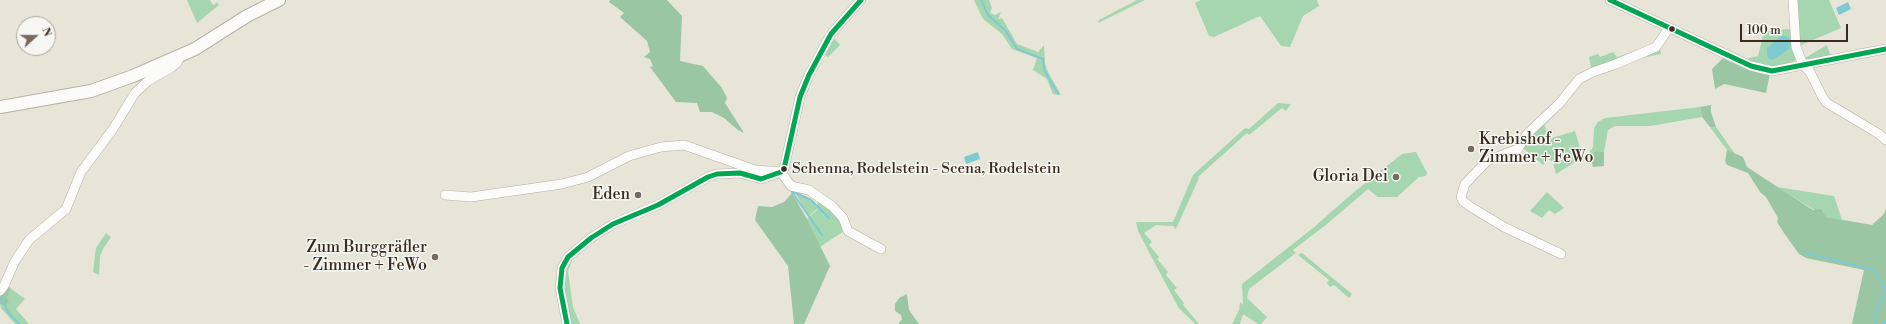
<!DOCTYPE html>
<meta charset="utf-8">
<style>
body{margin:0}
#map{position:relative;width:1886px;height:324px;overflow:hidden;background:#e7e5d7;font-family:"Libre Bodoni",serif}
canvas{display:block}
.north{position:absolute;left:16px;top:16px;width:40px;height:40px;box-sizing:border-box;background:#f6f6f2;border:1px solid #aba49d;border-radius:50%;rotate:69deg;font-size:11px;font-weight:700;line-height:16px;text-align:center;color:#3b2a1e}
.north::after{content:'';display:block;margin:auto;width:14px;height:18px;background:#776b5f;clip-path:polygon(50% 0,100% 100%,50% 72%,0 100%)}
.scale{position:absolute;left:1740px;top:24px;width:108px;height:18px;box-sizing:border-box;border:2px solid #3b2a1e;border-top:0;padding-left:5px;font-size:12px;line-height:14px;white-space:nowrap;color:#3b2a1e;-webkit-text-stroke:3px #f6f6f2;paint-order:stroke}
</style>
<div id="map">
<canvas width="1886" height="324"></canvas>
<div class="north">N</div>
<div class="scale">100 m</div>
</div>
<script>
const context = document.querySelector('canvas').getContext('2d');
context.lineJoin = 'round';
function fill(path, color) { context.fillStyle = color; context.fill(path, 'evenodd'); }
const toPath = rows => new Path2D(rows.map(r => 'M' + r).join(''));
function stroke(path, color, width, dash) { context.strokeStyle = color; context.lineWidth = width; context.lineCap = dash ? 'butt' : 'round'; context.setLineDash(dash || []); context.stroke(path); }
function drawText(font, color, halo, rows, align = 'center') {
  context.font = font + ' "Libre Bodoni",serif'; context.lineWidth = 3; context.setLineDash([]); context.textBaseline = 'middle'; context.strokeStyle = halo; context.fillStyle = color; for (const [text, x, y, turn = 0] of rows) {
    context.save(); context.translate(x, y); context.rotate((+turn || 0) * Math.PI / 180); context.textAlign = isNaN(turn) ? turn : align; if (halo) context.strokeText(text, 0, 0); context.fillText(text, 0, 0); context.restore();
  }
}
const green = toPath([
 [187,0,210,0,212,4,214,5,217,2,219,5,197,23],
 [974,0,989,0,992,8,990,13,995,15,1001,12,998,19,1002,18,1017,44,1038,52,1044,45,1045,63,1048,72,1061,95,1053,94,1047,79,1033,70,1037,58,1012,49,1002,34,983,19],
 [1137,0,1145,0,1098,23,1099,20],
 [1201,0,1317,0,1319,6,1303,16,1290,47,1281,46,1260,16,1214,37,1209,36,1195,3],
 [1791,0,1829,0,1841,28,1799,46,1797,58,1791,64,1777,68,1764,66,1745,59,1758,56,1764,31,1792,29],
 [833,37,840,45,828,57,824,54],
 [1654,45,1660,47,1661,54,1591,68,1589,57,1598,54,1600,57,1613,52,1617,57],
 [1827,45,1831,57,1807,62,1805,58],
 [1278,103,1291,104,1286,111,1282,108,1249,135,1247,133,1198,177,1199,178,1176,229,1173,226,1156,225,1144,233,1152,242,1149,245,1159,257,1157,259,1168,272,1166,275,1177,288,1174,290,1184,303,1183,305,1199,324,1195,324,1178,307,1138,231,1136,222,1173,222,1193,175,1245,128,1249,129],
 [1700,107,1702,117,1650,126,1615,126,1608,130,1604,152,1595,151,1591,158,1580,159,1556,174,1553,162,1548,159,1543,165,1523,148,1531,134,1544,123,1549,139,1575,131,1582,155,1589,153,1593,147,1594,128,1598,122,1605,118],
 [1710,127,1716,127,1735,154,1727,150],
 [1416,152,1427,173,1426,176,1419,177,1397,197,1378,197,1368,189,1327,224,1293,250,1296,253,1249,289,1247,298,1267,317,1261,324,1258,324,1243,314,1240,324,1232,324,1239,310,1240,302,1243,305,1242,284,1313,228,1354,192,1402,154],
 [1777,187,1834,196,1842,220,1826,217],
 [1547,192,1564,208,1555,214,1549,210,1542,218,1530,211],
 [795,193,811,201,818,208,809,216],
 [820,199,839,218,844,231,820,247,807,219,819,208,817,204],
 [106,233,111,237,103,249,100,256,99,275,93,272,96,248],
 [1302,253,1352,294,1349,298,1334,285,1330,287,1327,283,1329,280,1298,255],
 [573,258,568,271,573,307,580,324,570,324,563,284,566,269],
 [10,288,25,299,16,309,29,324,15,324,1,308,0,304,4,306]
]);
const forest = toPath([
 [610,0,667,0,682,16,680,61,703,66,722,88,727,98,725,103,744,133,738,130,724,118,712,112,700,112,697,103,676,102,650,67,653,66,650,59,644,57,650,52,647,41,620,17,624,13,609,2],
 [1725,56,1770,73,1766,93,1724,84,1715,89,1712,69],
 [1711,105,1711,112,1716,127,1710,127,1702,117,1700,107],
 [1727,150,1743,157,1747,167,1813,210,1821,209,1826,217,1872,225,1884,214,1886,208,1886,324,1852,324,1864,270,1806,258,1799,254,1784,233,1777,222,1778,218,1766,197,1760,192,1748,173,1727,165,1725,161],
 [1595,151,1604,152,1604,166,1593,167,1591,158],
 [792,193,807,219,830,266,804,324,794,324,788,266,755,220,758,206,772,207,784,202],
 [7,283,10,288,7,298,9,302,4,306,0,304,0,291],
 [907,294,909,310,919,324,899,324,900,321,902,320,901,315,895,311,895,304,899,298]
]);
const water = toPath([
 [1848,2,1851,9,1839,15,1836,8],
 [1781,36,1785,36,1789,38,1791,43,1789,49,1773,60,1769,59,1767,54,1767,48],
 [978,152,980,159,966,164,964,157]
]);
const stream = toPath([
 [981,0,988,15,1005,30,1017,49,1043,59,1044,70,1058,94],
 [792,191,811,200,829,218],
 [792,192,822,235],
 [1804,252,1873,270,1884,286,1884,295,1874,314,1877,324],
 [0,293,7,311,19,324],
 [1882,324,1886,323]
]);
const street = toPath([
 [1610,0,1751,66,1772,71,1886,49],
 [1793,0,1796,47,1803,65,1810,72,1823,98,1827,103,1879,134,1886,140],
 [445,195,471,197,562,184,588,177,629,156,661,147,684,145,755,170,781,172,791,186,809,190,832,206,843,218,848,231,881,249],
 [1561,254,1504,227,1471,207,1463,201,1461,197,1465,184,1487,161,1518,149,1527,134,1560,103,1579,79,1593,72,1616,64,1656,47,1669,28],
 [0,291,4,286,15,261,29,240,66,209,81,172,113,129,135,93,148,81,172,67,177,63,180,56],
 [567,324,560,288,562,268,568,257,591,238,613,224,658,205,708,177,717,174,740,173,761,179,781,172,784,169,800,97,809,75,831,34,861,0]
]);
const secondary = toPath([
 [0,107,91,91,133,76,195,49,247,16,279,0]
]);
const bus1 = toPath([
 [1610,0,1751,66,1772,71,1886,49],
 [567,324,560,288,562,268,568,257,591,238,613,224,658,205,708,177,717,174,740,173,761,179,781,172,784,169,800,97,809,75,831,34,861,0]
]);
const markers = [
 [1672,29,3.5,"#3b2a1e"],
 [1471,149,4,"#776b5f"],
 [784,169,3.5,"#3b2a1e"],
 [1396,177,4,"#776b5f"],
 [638,195,4,"#776b5f"],
 [435,257,4,"#776b5f"]
];
const busNames = [
 ["Schenna, Rodelstein - Scena, Rodelstein",792,169]
];
const poiNames = [
 ["Krebishof -",1479,140,"left"],
 ["Zimmer + FeWo",1479,158,"left"],
 ["Gloria Dei",1388,177],
 ["Eden",630,195],
 ["Zum Burggräfler",427,248],
 ["- Zimmer + FeWo",427,266]
];
fill(green, '#a6d6af');
fill(forest, '#9bc6a4');
fill(water, '#7fcad0');
stroke(stream, '#7fcad0', 2);
stroke(street, '#b4b1a8', 10);
stroke(secondary, '#b4b1a8', 14);
stroke(street, '#fbfbf9', 9);
stroke(secondary, '#fbfbf9', 12);
stroke(bus1, '#00a651', 5);
for (const [x, y, r, color] of markers) { const dot = new Path2D(); dot.arc(x, y, r, 0, 2 * Math.PI); context.fillStyle = color; context.fill(dot); stroke(dot, '#f6f6f2', 1.5); }
drawText('15px', '#3b2a1e', '#f6f6f2', busNames, 'left');
drawText('16px', '#3b2a1e', '#f6f6f2', poiNames, 'right');
</script>
